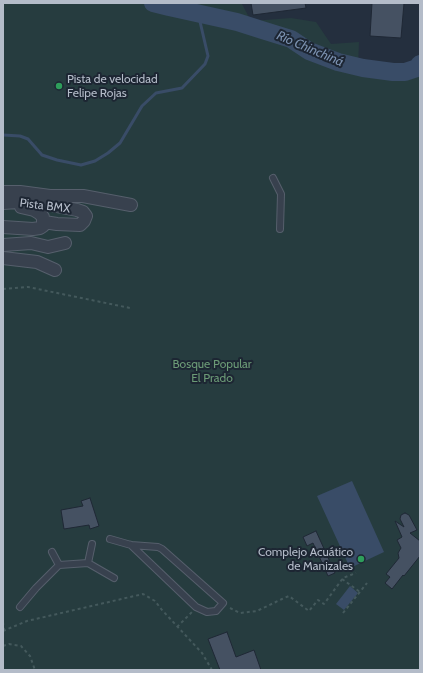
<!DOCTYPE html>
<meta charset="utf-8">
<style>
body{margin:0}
#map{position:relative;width:423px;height:673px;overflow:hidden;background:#242f3e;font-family:Cabin,sans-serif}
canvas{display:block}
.frame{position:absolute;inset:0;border:4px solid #b4bcc9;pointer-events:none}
</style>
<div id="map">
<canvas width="423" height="673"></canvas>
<div class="frame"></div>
</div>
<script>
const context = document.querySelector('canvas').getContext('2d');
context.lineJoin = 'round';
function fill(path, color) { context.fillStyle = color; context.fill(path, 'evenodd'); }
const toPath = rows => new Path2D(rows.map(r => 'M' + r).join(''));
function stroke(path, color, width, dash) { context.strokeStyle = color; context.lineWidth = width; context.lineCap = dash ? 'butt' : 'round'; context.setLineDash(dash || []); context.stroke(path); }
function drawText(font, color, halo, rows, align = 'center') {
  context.font = font + ' Cabin,sans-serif'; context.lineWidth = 4; context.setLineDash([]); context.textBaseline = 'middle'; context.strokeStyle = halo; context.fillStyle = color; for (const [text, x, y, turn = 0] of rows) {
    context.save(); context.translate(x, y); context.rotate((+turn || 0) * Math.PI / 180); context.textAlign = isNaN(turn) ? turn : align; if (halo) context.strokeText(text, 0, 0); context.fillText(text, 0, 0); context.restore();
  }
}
const green = toPath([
 [3,3,239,3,242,4,251,21,291,18,316,22,331,44,359,42,358,67,393,72,405,72,417,68,420,64,420,670,3,670]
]);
const water = toPath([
 [352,481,384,552,350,568,317,496],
 [350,586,358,593,344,610,336,604]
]);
const stream = toPath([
 [3,135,20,136,28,139,42,155,57,160,81,165,95,161,108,153,120,143,142,106,156,93,182,88,205,64,208,56,198,13]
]);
const river = toPath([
 [153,3,169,7,237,22,262,30,291,39,309,51,338,62,363,68,393,72,405,72,417,68,420,64]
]);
const building = toPath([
 [251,3,305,3,306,8,253,15,251,3],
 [372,3,404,3,401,38,370,36,372,3],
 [90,498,99,526,90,529,89,525,64,529,61,510,83,506,81,501,90,498],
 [405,513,409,515,417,530,410,533,420,541,420,556,404,576,403,575,392,589,385,583,390,577,386,574,399,558,398,553,401,548,397,540,402,537,395,521,404,527,400,519,401,515,405,513],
 [316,531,335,573,328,576,313,543,307,546,303,537,316,531],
 [227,632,236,657,254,650,261,670,220,670,208,639,227,632]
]);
const path = toPath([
 [3,289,28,287,130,308],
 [342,579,360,592],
 [230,608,240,613,257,611,282,599,289,596,309,611,318,600,324,604,343,578,356,573],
 [343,613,367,583],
 [3,622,4,630],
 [177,627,192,612],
 [3,631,27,621,143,594,155,601,162,610,202,653,212,670],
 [3,646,9,644,21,646,30,656,35,670]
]);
const service = toPath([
 [273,178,281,194,280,229],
 [110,539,131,545,158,547,162,549,223,603,216,611,207,612,196,607,131,545],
 [52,552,59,565,88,563,114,578],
 [88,563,92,544],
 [20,607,36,588,59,565]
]);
const minor = toPath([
 [3,192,20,192,50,196,83,196,131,205],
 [3,203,18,202,32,203,51,205,77,210,83,212,86,216,84,221,80,225,57,224,44,222],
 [3,227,33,229,40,228,43,226,43,217,39,213,34,210,21,207],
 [3,245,31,243,48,247,65,243],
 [3,258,37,262,55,270]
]);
const markers = [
 [59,86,4,"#2e9e5b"],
 [361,559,4,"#2e9e5b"]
];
const poiNames = [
 ["Pista de velocidad",67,79],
 ["Felipe Rojas",67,93],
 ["Complejo Acuático",353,552,"right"],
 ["de Manizales",353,566,"right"]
];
const streetNames = [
 ["Pista BMX",45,206,7]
];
const parkNames = [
 ["Bosque Popular",212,364],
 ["El Prado",212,378]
];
const waterNames = [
 ["Río Chinchiná",310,49,23]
];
fill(green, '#263c3f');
fill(water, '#394c67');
stroke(stream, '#394c67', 3);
stroke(river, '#394c67', 18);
fill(building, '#455162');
stroke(building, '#1f2835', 1);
stroke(service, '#565f6c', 8);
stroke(minor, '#565f6c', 14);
stroke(path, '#44595c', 2, [3, 3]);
stroke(service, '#38414e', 6);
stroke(minor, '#38414e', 12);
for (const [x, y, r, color] of markers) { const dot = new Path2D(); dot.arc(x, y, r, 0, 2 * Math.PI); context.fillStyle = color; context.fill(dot); stroke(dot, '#1d2633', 1.5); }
drawText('12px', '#b4bcc9', '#1d2633', poiNames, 'left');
drawText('12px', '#b4bcc9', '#1d2633', streetNames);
drawText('12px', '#6b9a76', '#1d2633', parkNames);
drawText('italic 13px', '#7c92b1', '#1d2633', waterNames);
</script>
